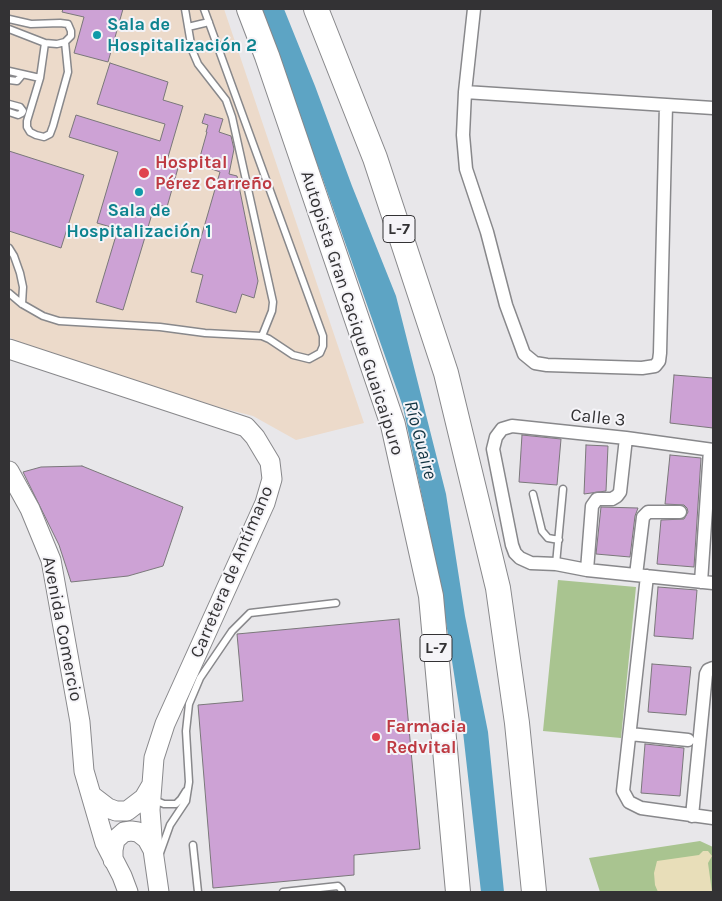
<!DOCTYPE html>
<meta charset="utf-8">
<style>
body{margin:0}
#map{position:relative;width:722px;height:901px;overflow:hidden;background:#e8e7ea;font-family:Karla,sans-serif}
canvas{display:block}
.frame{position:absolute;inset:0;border:10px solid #333234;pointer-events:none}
</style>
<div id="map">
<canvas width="722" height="901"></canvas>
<div class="frame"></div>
</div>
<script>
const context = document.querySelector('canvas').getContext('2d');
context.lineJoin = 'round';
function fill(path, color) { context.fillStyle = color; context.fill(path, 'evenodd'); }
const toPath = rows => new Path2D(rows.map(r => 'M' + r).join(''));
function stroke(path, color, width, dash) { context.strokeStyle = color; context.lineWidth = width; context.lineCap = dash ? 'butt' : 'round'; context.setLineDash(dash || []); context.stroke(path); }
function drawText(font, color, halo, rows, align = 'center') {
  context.font = font + ' Karla,sans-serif'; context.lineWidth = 4; context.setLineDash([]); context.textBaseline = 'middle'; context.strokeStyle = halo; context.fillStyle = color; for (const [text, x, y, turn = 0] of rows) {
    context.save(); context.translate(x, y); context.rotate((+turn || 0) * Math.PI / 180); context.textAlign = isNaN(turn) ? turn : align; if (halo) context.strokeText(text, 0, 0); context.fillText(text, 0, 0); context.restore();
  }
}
const medical = toPath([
 [9,9,224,9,364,423,296,440,253,416,187,399,33,350,9,337]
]);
const green = toPath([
 [558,580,636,587,621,738,543,731],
 [700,841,713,847,713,892,600,892,589,858]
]);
const sand = toPath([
 [703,851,708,851,712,856,708,863,712,892,658,892,655,885,654,873,657,861,699,855]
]);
const water = toPath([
 [258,9,284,9,315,86,352,186,396,296,446,494,465,616,488,732,504,892,481,892,463,732,439,577,403,407,322,177]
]);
const building = toPath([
 [63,9,123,9,108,62,74,53,84,17,62,12,63,9],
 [110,63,168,82,163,100,183,106,166,164,178,168,167,207,155,204,123,310,96,302,118,229,97,223,118,152,69,137,76,115,160,141,165,124,97,104,110,63],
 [205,114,223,119,219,132,231,136,234,149,229,174,237,176,258,281,254,298,242,294,236,313,196,302,203,275,191,272,220,172,198,164,207,132,206,132,208,125,202,123,205,114],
 [9,151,84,175,61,248,9,231,9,151],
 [674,375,713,378,713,428,670,423,674,375],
 [522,435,561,439,557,485,519,482,522,435],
 [586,445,608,446,606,491,584,494,586,445],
 [670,455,701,458,694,567,657,564,661,520,684,519,688,512,687,508,684,505,665,504,670,455],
 [82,466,183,507,163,566,128,576,71,582,59,545,23,472,41,467,82,466],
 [601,507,638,508,635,516,630,557,596,554,601,507],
 [658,587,697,590,693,639,654,636,658,587],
 [399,619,420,849,354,855,354,875,213,888,198,705,243,701,237,634,399,619],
 [652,664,691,667,686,715,648,712,652,664],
 [645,744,684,748,680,796,641,793,645,744]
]);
const service = toPath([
 [185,9,192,50,198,64,226,100,232,117,273,302,272,311,262,336],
 [9,19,31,24,60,23,68,24,71,31,71,36,65,42,57,44,45,43,9,29],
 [188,27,209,22],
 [45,43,40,78,27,121,27,127,30,132,36,135,44,137,50,134,53,126,68,72,65,42],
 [9,71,40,78],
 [9,80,17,81,22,75],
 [9,104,20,107,23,111,22,113,18,115,9,112],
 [9,248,14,256,20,273,23,287,22,304],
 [9,293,22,304,43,316,59,321,160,327,205,333,262,336,269,339,293,355,309,359,320,353,323,346,323,336,204,9],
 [533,494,542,531,548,538,559,540],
 [556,564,563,489],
 [154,800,164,804,176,804,181,799,186,791],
 [193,845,198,892],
 [160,853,170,825,186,801,189,782,186,731,189,704,200,678,232,631,250,613,336,603],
 [283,892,338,886,341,889,342,892]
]);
const minor = toPath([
 [474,9,465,92,463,135,466,169,487,232,506,305,524,354,535,363,547,365,642,368,655,366,659,361,660,353,666,105],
 [465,92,713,108],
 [713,450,626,438,512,426,502,429,496,437,493,449,512,545,515,553,520,558,531,563,556,564,587,570,713,583],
 [587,570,592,506,597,499,612,499,617,496,620,492,626,438],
 [636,575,643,517,648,512,680,512],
 [647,576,623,791,629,802,641,808,713,818],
 [701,582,710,450],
 [630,734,688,740],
 [692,816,706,674,708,670,713,668]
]);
const secondary = toPath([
 [9,349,246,427,255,437,270,462,272,479,265,503,165,724,154,758,150,810,153,850,159,892],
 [9,471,30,509,51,560,80,722,84,771,105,843,122,876,128,892],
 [91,795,108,808,116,811,127,811,144,798,151,786],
 [113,860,113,850,115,840,124,832,131,831,138,832,147,839,153,850]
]);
const motorway = toPath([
 [249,9,267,56,393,425,431,596,458,892],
 [316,9,375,158,446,373,498,588,517,723,534,892]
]);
const markers = [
 [97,35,5,"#0f9aa8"],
 [144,173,6,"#e0444e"],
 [139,192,5,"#0f9aa8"],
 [376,737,5,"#e0444e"]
];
const shields = [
 [399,229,32],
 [436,648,32]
];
const shieldNames = [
 ["L-7",399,229],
 ["L-7",436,648]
];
const cultureNames = [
 ["Sala de",107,25],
 ["Hospitalización 2",107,46],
 ["Sala de",139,211,"center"],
 ["Hospitalización 1",139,232,"center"]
];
const healthNames = [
 ["Hospital",155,163],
 ["Pérez Carreño",155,184],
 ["Farmacia",386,727],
 ["Redvital",386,748]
];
const streetNames = [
 ["Autopista Gran Cacique Guaicaipuro",352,313,72],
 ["Calle 3",598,418,6],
 ["Carretera de Antímano",232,572,-67],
 ["Avenida Comercio",62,629,79]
];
const waterNames = [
 ["Río Guaire",420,440,75]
];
fill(medical, '#ecdaca');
fill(green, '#a9c490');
fill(sand, '#e8deb9');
fill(water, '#5da4c4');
fill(building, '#cda2d5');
stroke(building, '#7a787a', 1);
stroke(service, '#88888b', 9);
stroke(minor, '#88888b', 15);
stroke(secondary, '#88888b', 21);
stroke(motorway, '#88888b', 26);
stroke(service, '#fff', 6);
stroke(minor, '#fff', 12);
stroke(secondary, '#fff', 19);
stroke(motorway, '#fff', 24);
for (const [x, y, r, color] of markers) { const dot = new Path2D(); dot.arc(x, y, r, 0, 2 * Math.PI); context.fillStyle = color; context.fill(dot); stroke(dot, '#f5f4f8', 2); }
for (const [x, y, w] of shields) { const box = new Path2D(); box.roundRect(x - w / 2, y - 13.5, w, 27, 4); context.fillStyle = '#f5f4f8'; context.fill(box); stroke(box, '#333234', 1); }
drawText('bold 16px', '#333234', null, shieldNames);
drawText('bold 18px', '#0d838f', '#f5f4f8', cultureNames, 'left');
drawText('bold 18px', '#be3a42', '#f5f4f8', healthNames, 'left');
drawText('18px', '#333234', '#f5f4f8', streetNames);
drawText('italic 19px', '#103240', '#f5f4f8', waterNames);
</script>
